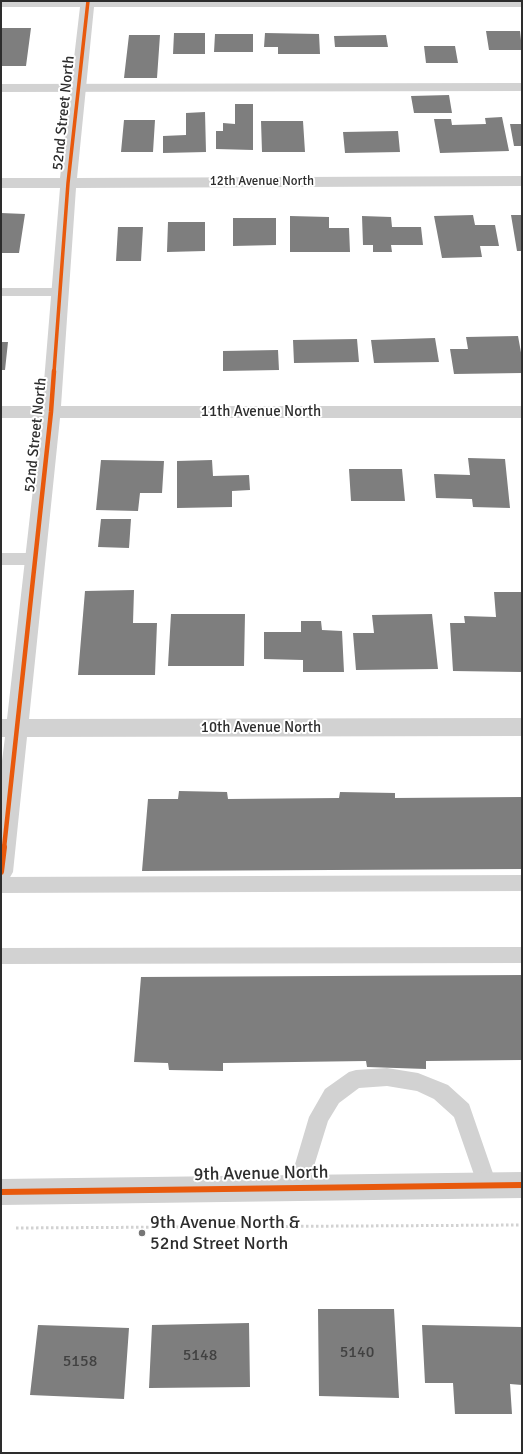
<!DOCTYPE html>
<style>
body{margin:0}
#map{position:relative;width:523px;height:1454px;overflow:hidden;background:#fff;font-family:Signika,sans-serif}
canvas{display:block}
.frame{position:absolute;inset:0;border:2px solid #2d2d2d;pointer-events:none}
</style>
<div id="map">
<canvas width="523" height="1454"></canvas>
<div class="frame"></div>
</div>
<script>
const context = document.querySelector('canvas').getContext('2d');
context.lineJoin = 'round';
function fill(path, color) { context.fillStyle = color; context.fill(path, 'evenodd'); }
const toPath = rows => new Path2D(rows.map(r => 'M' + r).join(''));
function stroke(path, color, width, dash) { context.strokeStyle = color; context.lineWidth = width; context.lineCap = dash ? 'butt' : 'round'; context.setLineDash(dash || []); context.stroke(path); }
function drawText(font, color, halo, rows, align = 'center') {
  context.font = font + ' Signika,sans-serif'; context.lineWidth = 4; context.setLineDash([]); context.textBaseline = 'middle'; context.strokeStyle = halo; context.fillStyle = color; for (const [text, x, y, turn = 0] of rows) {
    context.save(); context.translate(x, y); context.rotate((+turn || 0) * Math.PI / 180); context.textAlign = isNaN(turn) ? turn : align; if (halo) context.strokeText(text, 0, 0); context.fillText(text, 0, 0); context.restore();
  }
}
const building = toPath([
 [2,28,31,28,26,66,1,66],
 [486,31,520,31,522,50,489,50],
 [174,33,205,33,205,54,173,54],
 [265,33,319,34,320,54,278,54,278,47,264,47],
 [215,34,253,34,253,52,214,52],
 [129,35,160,35,157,78,124,78],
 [386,35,388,47,335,47,334,36],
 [424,46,455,46,458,63,426,63],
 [449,95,452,113,414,113,411,96],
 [235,104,253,104,253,150,216,149,216,131,223,131,223,123,235,124],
 [205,112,206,152,163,153,163,136,186,135,186,113],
 [502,117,509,151,440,153,434,119,451,119,452,125,486,124,485,118],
 [124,120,155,120,153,152,121,152],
 [261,121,303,121,305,152,262,152],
 [510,124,522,124,522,146,514,146],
 [398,131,400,152,345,153,343,132],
 [1,213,25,214,19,253,1,253],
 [473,215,475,225,495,225,499,246,480,246,482,257,442,258,434,216],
 [511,215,522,215,522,251,517,251],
 [290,216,329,217,329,228,349,228,350,252,290,252],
 [362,216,391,217,392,227,421,227,423,245,391,245,392,252,373,252,373,245,363,245],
 [233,218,276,218,276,245,233,246],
 [168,222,205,222,205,251,167,252],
 [118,227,143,227,141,261,116,261],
 [518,336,522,358,522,373,454,374,450,349,468,349,466,337],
 [435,338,439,362,374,363,371,340],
 [357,339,359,362,294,363,293,340],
 [1,342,8,342,5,370,1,370],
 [278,350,279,370,223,371,223,351],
 [468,458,505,459,510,508,473,507,472,499,436,498,434,474,470,475],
 [101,460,164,461,162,493,140,493,138,511,96,510],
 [212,460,213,476,249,475,250,490,232,491,232,507,177,508,177,461],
 [349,469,402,469,405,501,351,501],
 [101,519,131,519,129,548,98,547],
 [134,590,133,623,157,623,155,675,78,675,85,591],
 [494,592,522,592,522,672,453,671,450,623,465,623,464,616,496,617],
 [171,614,245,614,244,666,168,666],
 [432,614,438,669,356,670,353,633,374,633,372,615],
 [301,621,321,621,322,630,342,631,344,672,303,672,303,660,264,659,264,632,301,632],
 [179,791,227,792,228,799,339,798,340,792,395,793,395,798,522,797,522,869,142,871,148,799,178,799],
 [522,975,522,1060,426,1061,426,1069,367,1067,366,1061,223,1063,223,1071,169,1070,168,1063,134,1062,141,977],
 [318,1309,394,1309,399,1398,319,1396],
 [249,1323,250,1387,149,1388,152,1325],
 [38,1325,129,1328,124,1399,30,1395],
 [422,1325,522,1327,522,1385,510,1384,512,1414,455,1414,453,1383,425,1383]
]);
const path = toPath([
 [16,1228,522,1225]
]);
const service = toPath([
 [522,83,522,91,1,92,1,84,522,83],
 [1,288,60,288,65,289,67,292,65,295,60,296,1,296,1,288],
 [1,553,35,553,41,555,43,559,41,563,35,565,1,565,1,553],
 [522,875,522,891,1,893,1,877,522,875],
 [522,947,522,963,1,964,1,948,522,947],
 [387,1068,418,1073,448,1085,469,1104,497,1185,494,1192,487,1195,480,1192,454,1117,434,1099,417,1091,387,1086,359,1088,339,1103,328,1121,305,1195,298,1198,291,1195,288,1188,309,1117,325,1089,349,1072,356,1070,387,1068]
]);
const minor = toPath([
 [1,1,522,1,522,7,94,7,77,178,522,176,522,186,76,188,61,406,522,406,522,418,60,418,29,719,522,718,522,736,27,737,13,872,9,879,1,882,1,769,5,737,1,737,1,719,7,719,41,418,1,418,1,406,42,406,60,188,1,188,1,178,60,178,80,7,1,7,1,1]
]);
const tertiary = toPath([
 [522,1172,522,1198,1,1205,1,1179,522,1172]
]);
const cyclewayFar2 = toPath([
 [54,372,68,183,88,1]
]);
const cyclewayFar1 = toPath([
 [4,848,51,412,54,371]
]);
const cycleway = toPath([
 [1,872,4,847],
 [1,1192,522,1185]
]);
const markers = [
 [142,1233,4,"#767676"]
];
const farStreetnames = [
 ["12th Avenue North",262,182]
];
const streetNames = [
 ["52nd Street North",64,113,-84],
 ["11th Avenue North",261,412],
 ["52nd Street North",36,435,-84],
 ["10th Avenue North",261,728]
];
const nearNumbernames = [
 ["5140",357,1353],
 ["5148",200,1356],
 ["5158",80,1362]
];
const nearStreetnames = [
 ["9th Avenue North",261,1174,-1]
];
const nearPoinames = [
 ["9th Avenue North &",150,1223],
 ["52nd Street North",150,1244]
];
fill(building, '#7e7e7e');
stroke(path, '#d2d2d2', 3, [2.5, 2.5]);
fill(service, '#d2d2d2');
fill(minor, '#d2d2d2');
fill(tertiary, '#d2d2d2');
stroke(cyclewayFar2, '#e8590c', 3.5);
stroke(cyclewayFar1, '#e8590c', 4.5);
stroke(cycleway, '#e8590c', 6);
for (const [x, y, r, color] of markers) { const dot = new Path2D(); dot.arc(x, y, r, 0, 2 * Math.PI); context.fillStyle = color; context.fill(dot); stroke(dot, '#fff', 1.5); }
drawText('13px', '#2d2d2d', '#fff', farStreetnames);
drawText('15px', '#2d2d2d', '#fff', streetNames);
drawText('16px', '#414141', null, nearNumbernames);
drawText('18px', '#2d2d2d', '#fff', nearStreetnames);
drawText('18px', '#2d2d2d', '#fff', nearPoinames, 'left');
</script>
